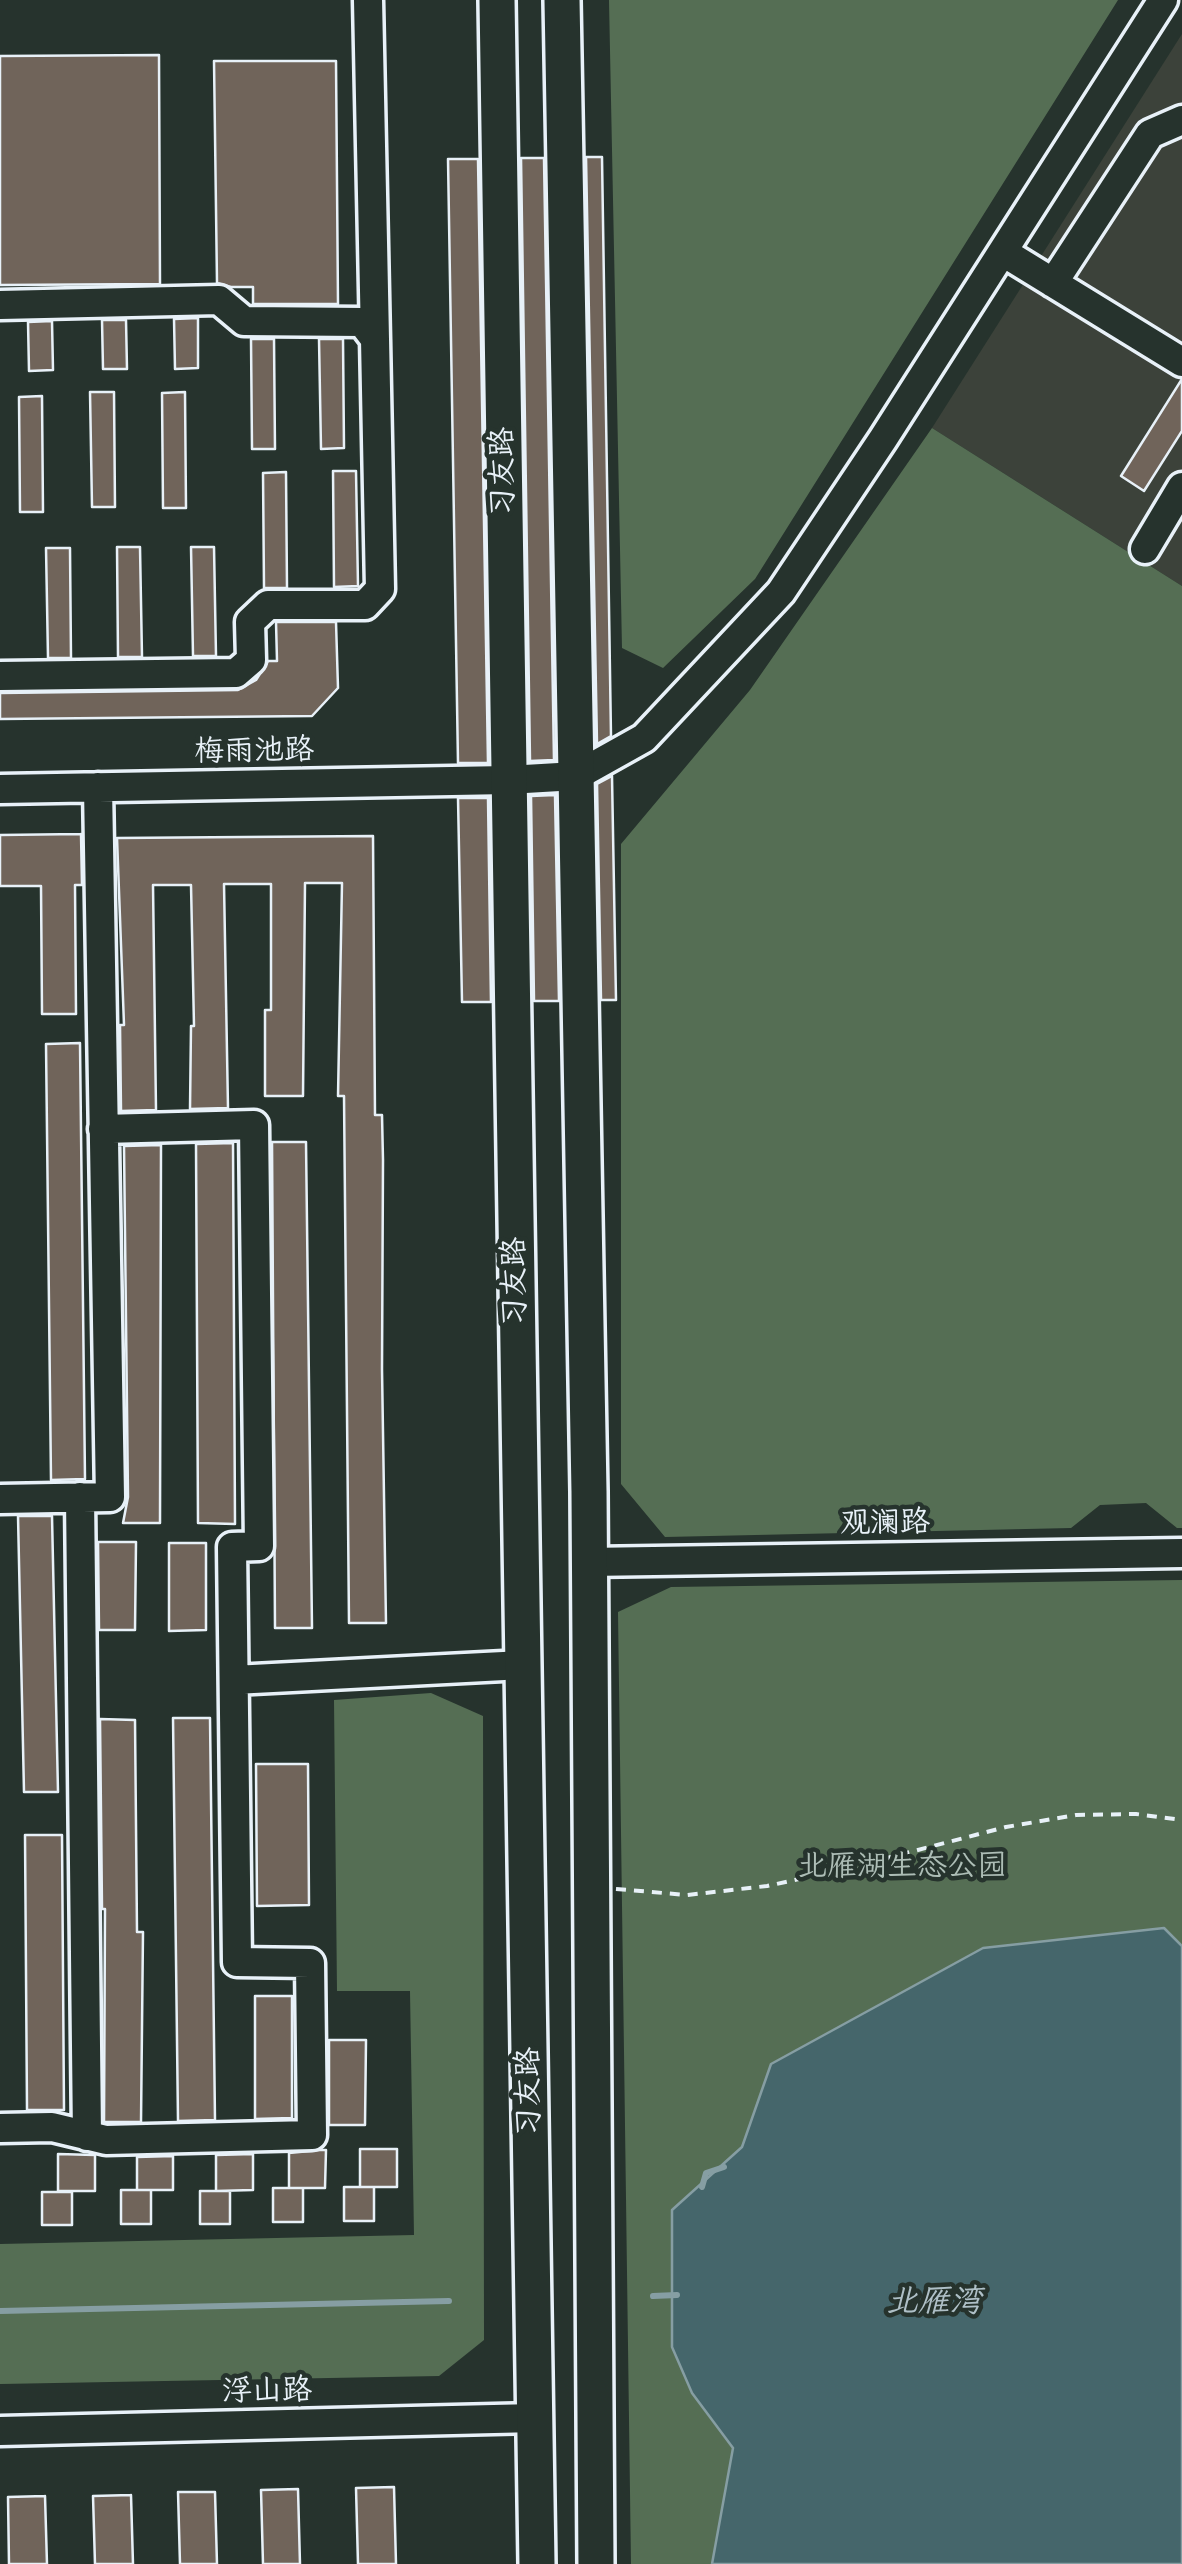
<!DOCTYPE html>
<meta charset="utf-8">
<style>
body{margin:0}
canvas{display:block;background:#26332d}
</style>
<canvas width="1182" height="2564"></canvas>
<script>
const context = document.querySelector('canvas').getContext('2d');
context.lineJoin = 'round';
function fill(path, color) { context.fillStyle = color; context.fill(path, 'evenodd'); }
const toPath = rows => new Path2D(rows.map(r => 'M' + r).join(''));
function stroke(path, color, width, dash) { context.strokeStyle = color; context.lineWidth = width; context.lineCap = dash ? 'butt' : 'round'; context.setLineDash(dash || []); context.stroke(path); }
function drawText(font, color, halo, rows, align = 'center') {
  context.font = font + ' "Balsamiq Sans","LXGW WenKai TC",sans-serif'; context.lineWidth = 9; context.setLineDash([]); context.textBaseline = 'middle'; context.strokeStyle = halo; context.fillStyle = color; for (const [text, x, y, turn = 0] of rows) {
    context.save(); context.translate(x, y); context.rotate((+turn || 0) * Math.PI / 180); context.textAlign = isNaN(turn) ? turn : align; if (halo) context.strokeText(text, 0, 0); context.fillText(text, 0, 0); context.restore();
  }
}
const built = toPath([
 [1182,34,1182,586,932,428]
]);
const green = toPath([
 [609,0,1118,0,755,579,663,668,622,648],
 [932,428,1182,586,1182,1528,1177,1528,1146,1503,1100,1505,1071,1528,665,1537,621,1484,621,844,750,690],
 [1182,1580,1182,2564,631,2564,618,1612,671,1587],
 [431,1693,483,1716,484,2340,439,2376,0,2384,0,2244,414,2235,410,1991,337,1991,334,1700]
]);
const water = toPath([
 [1164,1928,1182,1946,1182,2564,712,2564,733,2448,692,2393,672,2347,672,2210,742,2147,771,2064,983,1948,1164,1928]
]);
const stream = toPath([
 [702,2187,706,2173,724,2167],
 [653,2296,677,2295],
 [0,2311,449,2301]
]);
const building = toPath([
 [159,55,160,284,0,285,0,56,159,55],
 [214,61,336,61,338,304,253,304,253,287,231,287,217,283,214,61],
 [586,157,602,157,611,736,597,744,586,157],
 [521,158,544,158,554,760,530,761,521,158],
 [448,159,478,159,488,763,458,763,448,159],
 [198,318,198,368,175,369,174,319,198,318],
 [102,320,126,320,127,369,103,369,102,320],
 [52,321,53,370,29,371,28,322,52,321],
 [251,339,274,339,275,449,252,449,251,339],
 [319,339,343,339,344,448,321,449,319,339],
 [1182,379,1182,431,1144,491,1121,476,1182,379],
 [90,392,114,392,115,507,92,507,90,392],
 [185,392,186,508,163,508,162,393,185,392],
 [42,396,43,512,20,512,19,397,42,396],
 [333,471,356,471,358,586,334,587,333,471],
 [286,472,287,588,264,588,263,473,286,472],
 [117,547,140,547,142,657,118,657,117,547],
 [191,547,214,547,216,656,193,656,191,547],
 [46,548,70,548,71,658,48,658,46,548],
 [276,622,336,622,338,688,312,716,0,719,0,693,238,690,256,680,268,661,277,661,276,622],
 [612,776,616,1000,601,1000,597,784,612,776],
 [555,795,559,1001,534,1001,531,796,555,795],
 [458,798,488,798,491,1002,462,1002,458,798],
 [81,834,82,885,75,885,76,1014,42,1014,41,886,0,886,0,835,81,834],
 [373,836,375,1115,382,1115,383,1160,382,1369,386,1623,349,1623,344,1096,338,1096,342,883,305,883,303,1096,265,1096,265,1010,271,1010,271,884,224,884,228,1108,190,1109,191,1026,194,1026,191,885,153,885,156,1110,121,1111,120,1025,124,1025,117,838,373,836],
 [80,1043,85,1479,51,1480,46,1044,80,1043],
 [272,1142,306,1142,312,1628,275,1628,272,1142],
 [233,1143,235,1524,198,1523,196,1144,233,1143],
 [161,1145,160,1523,123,1523,128,1497,124,1146,161,1145],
 [18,1516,52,1516,58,1792,24,1792,18,1516],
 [98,1542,136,1542,135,1630,99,1630,98,1542],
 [169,1543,206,1543,206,1630,169,1631,169,1543],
 [173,1718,210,1718,215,2120,178,2121,173,1718],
 [100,1719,135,1720,137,1932,143,1932,141,2122,104,2122,105,1909,102,1909,100,1719],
 [256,1764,308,1764,309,1905,257,1906,256,1764],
 [25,1835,62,1835,64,2110,27,2110,25,1835],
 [255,1996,292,1996,292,2118,255,2119,255,1996],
 [329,2040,366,2040,365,2125,329,2125,329,2040],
 [360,2149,397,2149,397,2187,360,2187,360,2149],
 [320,2150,326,2150,325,2188,289,2188,289,2153,320,2150],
 [58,2154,95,2155,95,2191,58,2191,58,2154],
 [253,2154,253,2190,216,2191,216,2155,253,2154],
 [173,2156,173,2190,137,2190,137,2157,173,2156],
 [344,2187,374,2187,374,2221,344,2221,344,2187],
 [273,2188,303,2188,303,2222,273,2222,273,2188],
 [121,2190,151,2190,151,2224,121,2224,121,2190],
 [200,2191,230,2191,230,2224,200,2224,200,2191],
 [42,2192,72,2192,72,2225,42,2225,42,2192],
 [394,2487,396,2564,358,2564,356,2488,394,2487],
 [298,2489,300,2564,263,2564,261,2490,298,2489],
 [178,2492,215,2492,217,2564,180,2564,178,2492],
 [131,2495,133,2564,95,2564,93,2496,131,2495],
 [45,2496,47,2564,9,2564,8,2497,45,2496]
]);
const path = toPath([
 [616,1889,687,1895,767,1886,841,1870,1006,1827,1076,1815,1136,1814,1182,1820]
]);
const minor = toPath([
 [368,0,375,339],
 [1003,252,1182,362],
 [1053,283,1150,134,1182,120],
 [0,305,219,300,244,321,362,322,375,339,380,589,365,605,268,605,250,622,251,660,236,673,0,676],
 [1145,549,1182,487],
 [0,789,508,780,576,776,644,738,781,592,883,439,1163,0],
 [80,1497,87,2136],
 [0,1499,110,1497,98,787],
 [588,1562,1182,1553],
 [234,1680,523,1665],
 [0,2128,52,2127,106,2140,312,2135,310,1963,237,1962,232,1547,259,1546,254,1125,103,1129],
 [0,2431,535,2418]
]);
const major = toPath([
 [497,0,537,2564],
 [562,0,589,1491,596,2564]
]);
const streetNames = [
 ["习友路",504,472,-91],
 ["梅雨池路",254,752,-1],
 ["习友路",516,1282,-91],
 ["观澜路",885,1524,-1],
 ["习友路",530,2092,-91],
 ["浮山路",267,2392,-1]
];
const parkNames = [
 ["北雁湖生态公园",902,1867]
];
const waterNames = [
 ["北雁湾",934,2303]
];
fill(built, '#3c423a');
fill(green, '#556e54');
fill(water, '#45666b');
stroke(water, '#869ea3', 2.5);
stroke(stream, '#869ea3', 6);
fill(building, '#70645a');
stroke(building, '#e8f1f8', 2.5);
stroke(minor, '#e8f1f8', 35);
stroke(major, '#e8f1f8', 42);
stroke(path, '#e8f1f8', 4, [10, 8]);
stroke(minor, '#26332d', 28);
stroke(major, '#26332d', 35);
drawText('30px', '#e8f1f8', '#26332d', streetNames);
drawText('30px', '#adbdb6', '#26332d', parkNames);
drawText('italic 32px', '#afc0c7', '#26332d', waterNames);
</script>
